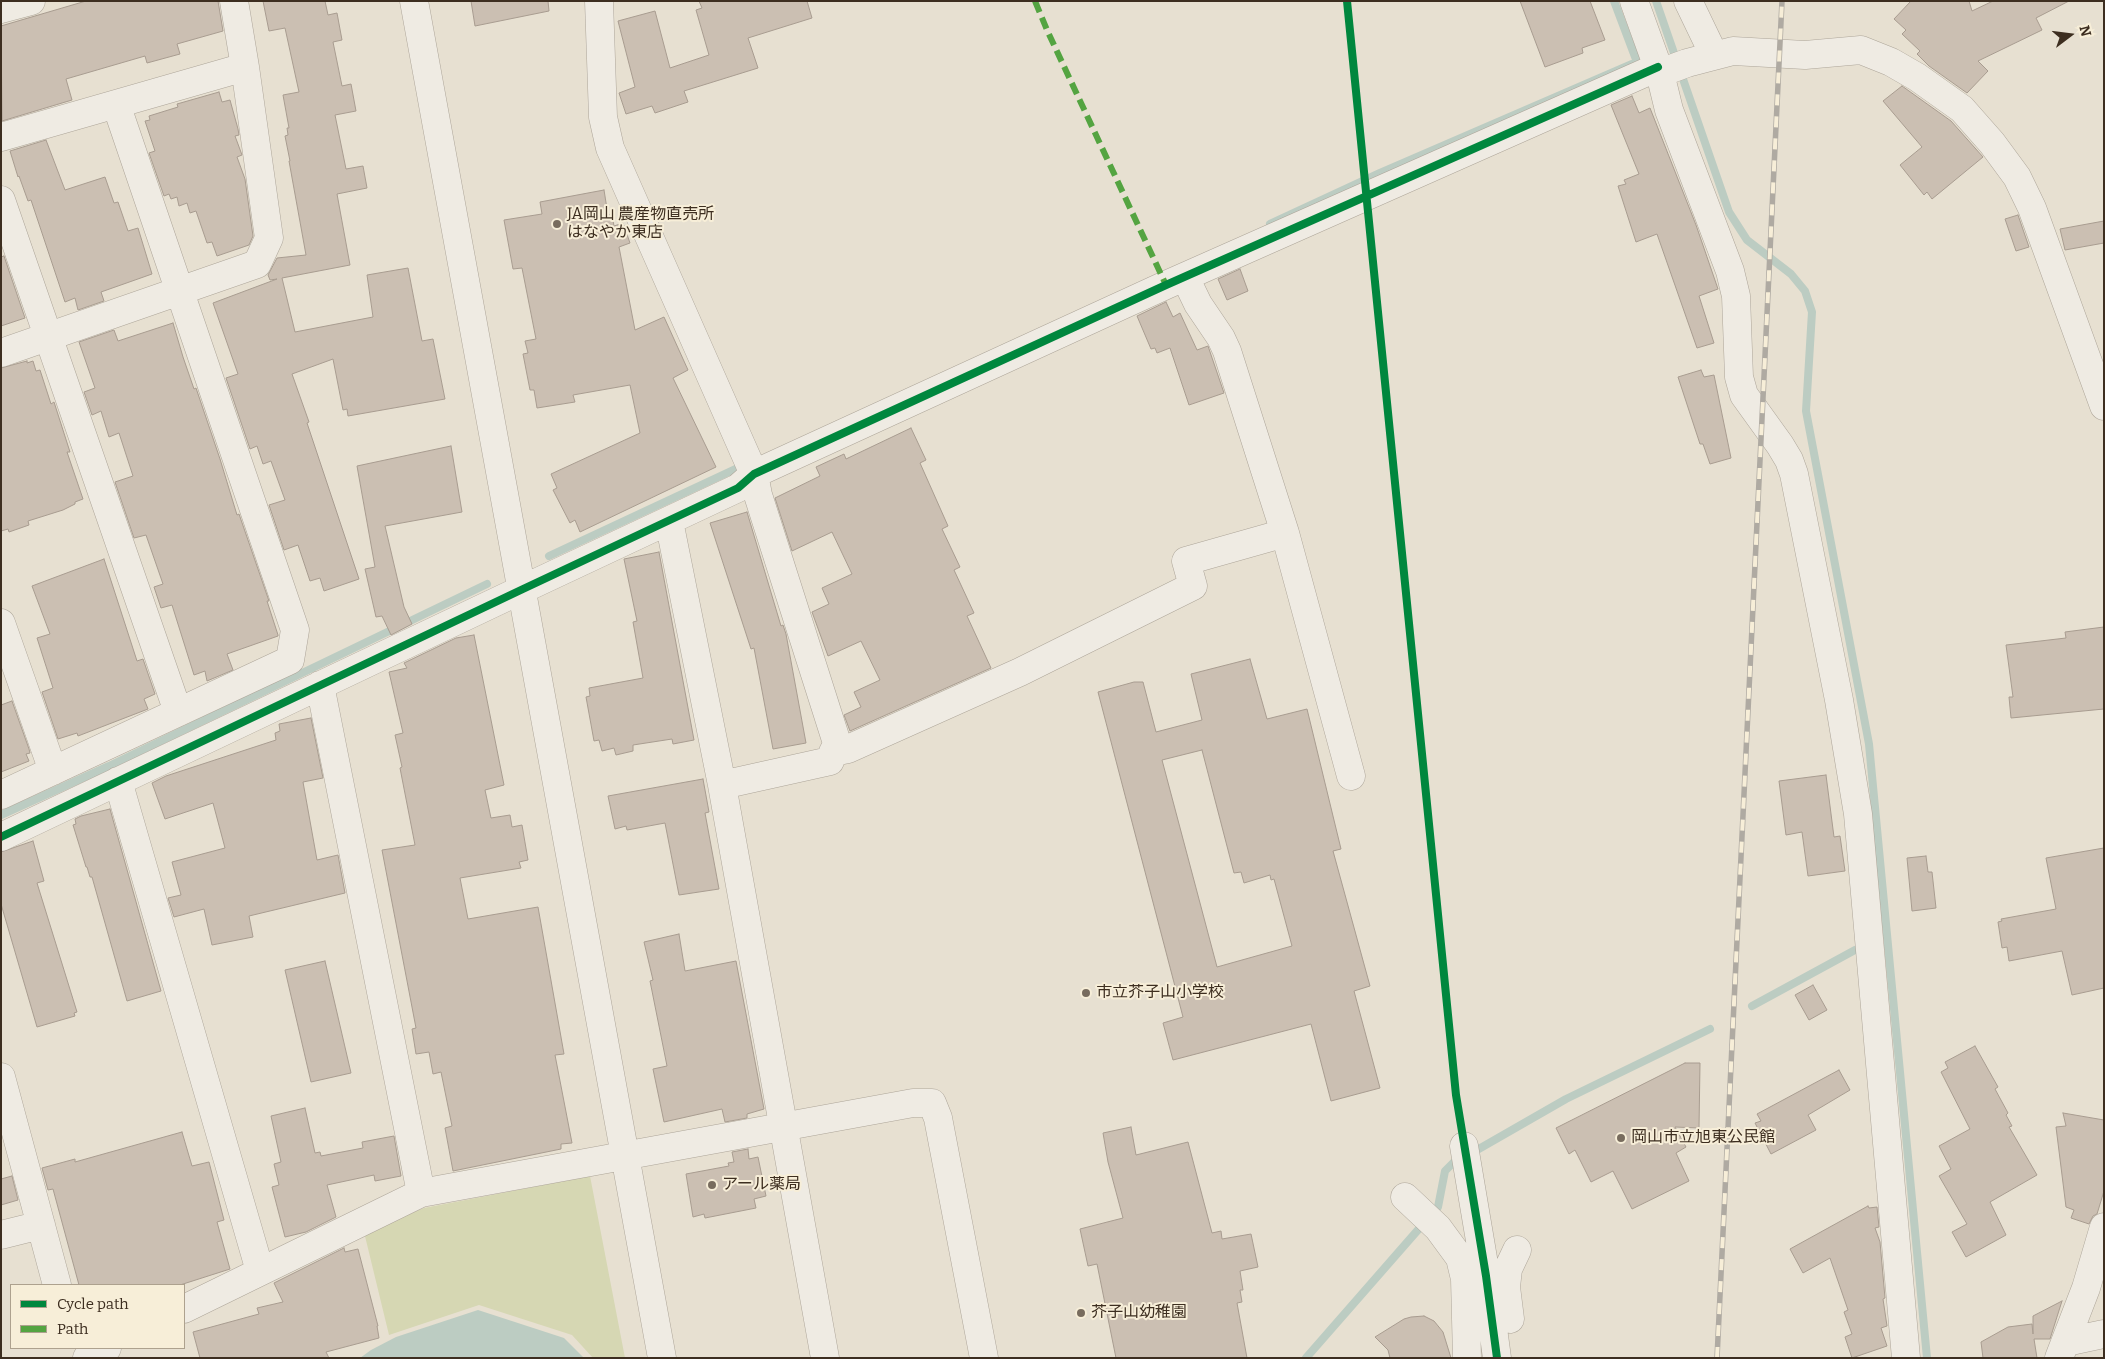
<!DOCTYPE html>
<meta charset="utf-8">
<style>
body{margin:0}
#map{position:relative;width:2105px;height:1359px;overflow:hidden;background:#e7e0d1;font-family:Bitter,serif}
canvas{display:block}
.frame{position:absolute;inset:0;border:2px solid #3d2e20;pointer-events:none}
.legend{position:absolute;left:10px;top:1284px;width:175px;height:65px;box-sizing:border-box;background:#f7eed8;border:1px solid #ada18e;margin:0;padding:6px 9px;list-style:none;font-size:15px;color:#3d2e20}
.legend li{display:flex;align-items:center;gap:10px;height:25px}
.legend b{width:25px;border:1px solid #ada18e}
.north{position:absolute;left:2045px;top:10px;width:50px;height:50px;-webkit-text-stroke:4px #f7eed8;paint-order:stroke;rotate:75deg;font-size:14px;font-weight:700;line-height:20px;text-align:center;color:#3d2e20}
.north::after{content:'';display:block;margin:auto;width:18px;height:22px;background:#3d2e20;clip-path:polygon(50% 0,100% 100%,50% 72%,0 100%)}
</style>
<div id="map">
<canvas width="2105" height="1359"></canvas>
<div class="frame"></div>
<ul class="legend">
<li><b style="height:6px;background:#00873e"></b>Cycle path</li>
<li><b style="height:6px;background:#54a441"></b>Path</li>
</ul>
<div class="north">N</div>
</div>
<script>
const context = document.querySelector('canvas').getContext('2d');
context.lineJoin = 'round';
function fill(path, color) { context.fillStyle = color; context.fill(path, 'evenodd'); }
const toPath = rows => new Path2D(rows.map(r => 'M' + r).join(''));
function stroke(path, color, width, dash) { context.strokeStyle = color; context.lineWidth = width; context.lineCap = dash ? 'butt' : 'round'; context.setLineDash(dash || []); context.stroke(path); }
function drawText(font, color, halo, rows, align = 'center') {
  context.font = font + ' Bitter,"Noto Sans JP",serif'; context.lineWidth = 4; context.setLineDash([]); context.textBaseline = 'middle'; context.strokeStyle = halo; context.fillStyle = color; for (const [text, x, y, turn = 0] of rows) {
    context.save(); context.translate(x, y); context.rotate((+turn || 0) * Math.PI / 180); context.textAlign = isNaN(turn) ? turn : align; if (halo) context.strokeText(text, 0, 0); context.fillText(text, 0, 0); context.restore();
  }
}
const green = toPath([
 [590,1176,625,1358,593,1358,572,1335,479,1305,389,1335,364,1232,424,1208]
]);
const water = toPath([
 [478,1310,564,1338,584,1358,360,1358,371,1350,396,1337]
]);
const stream = toPath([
 [1614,1,1637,62],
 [1656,1,1729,212,1747,240,1791,274,1805,291,1812,312,1806,411,1869,744,1927,1358],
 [1270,224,1380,173,1632,64],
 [549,556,746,464],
 [1,815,109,766,487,584],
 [1752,1006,1855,950],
 [1470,1154,1566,1099,1710,1029],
 [1306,1358,1438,1207,1445,1171,1453,1163,1460,1159]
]);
const building = toPath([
 [86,1,218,1,223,31,177,44,180,54,147,63,145,56,66,79,72,100,2,121,1,26,86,1],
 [263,1,325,1,328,15,337,13,342,40,333,42,342,86,351,84,356,111,335,115,346,169,363,166,367,188,337,194,350,265,282,278,295,332,373,317,367,275,408,268,422,341,433,339,445,399,348,416,347,409,343,410,333,359,292,374,309,422,307,423,359,579,324,591,320,578,310,581,298,545,284,550,269,505,285,500,271,461,263,464,257,446,250,449,226,378,238,374,213,303,277,279,270,280,268,275,277,258,306,255,289,161,290,161,285,136,288,135,287,128,289,128,283,95,299,92,285,28,269,31,263,1],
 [471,1,548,1,549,11,475,26,471,1],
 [699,1,807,1,812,18,748,38,758,68,684,91,688,102,655,113,652,106,626,114,619,93,635,87,618,21,655,11,670,68,709,55,696,10,702,8,699,1],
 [1520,1,1590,1,1605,40,1582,48,1583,53,1545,67,1520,1],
 [1911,1,1969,1,1972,11,1993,1,2069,1,2036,18,2042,30,1978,61,1988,71,1967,93,1929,66,1917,54,1920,51,1902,34,1906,30,1894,19,1911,1],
 [1902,86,1951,121,1983,157,1932,199,1927,192,1924,195,1900,165,1922,147,1883,101,1902,86],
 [219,92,222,102,230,100,238,129,239,135,235,136,242,155,237,157,245,179,253,236,249,245,217,256,212,242,207,243,196,211,190,213,187,203,179,206,177,197,171,199,169,194,164,196,149,153,155,151,145,121,150,120,149,116,178,107,177,104,219,92],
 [1632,96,1639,113,1650,108,1696,225,1718,289,1699,296,1714,343,1697,348,1657,234,1636,242,1618,186,1626,184,1624,180,1639,174,1611,105,1632,96],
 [46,140,65,190,105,177,114,203,118,202,128,231,138,228,152,274,101,292,104,301,78,310,75,298,65,302,31,200,28,201,19,176,18,177,10,151,46,140],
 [604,190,608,215,612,215,614,226,623,223,630,243,619,247,635,330,664,317,688,370,673,378,716,467,580,532,575,520,570,523,553,490,557,488,551,474,640,433,630,385,573,395,575,402,537,408,534,390,530,390,523,354,528,353,525,341,536,339,522,268,513,269,504,220,542,214,540,202,604,190],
 [2018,215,2029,247,2016,251,2005,219,2018,215],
 [2104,221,2104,243,2065,250,2060,229,2104,221],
 [4,256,25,318,1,326,1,257,4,256],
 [1240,269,1248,291,1227,300,1218,279,1240,269],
 [1166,302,1173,317,1180,313,1197,350,1208,346,1224,393,1189,405,1170,348,1157,353,1155,348,1151,349,1137,316,1166,302],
 [173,323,183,357,194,389,196,388,220,459,237,515,239,514,269,601,267,601,278,635,278,636,227,654,233,670,207,681,205,671,194,675,172,605,161,608,154,587,163,584,146,535,134,538,115,482,133,476,119,433,109,437,101,411,92,415,84,392,95,388,79,342,114,330,118,341,173,323],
 [27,361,27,363,33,361,36,371,40,370,51,404,54,402,70,452,67,452,83,499,75,502,75,504,63,510,28,521,29,525,9,532,8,529,1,531,1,368,27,361],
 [1701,370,1704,377,1714,375,1731,458,1710,464,1703,444,1700,444,1678,377,1701,370],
 [911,428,926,460,920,463,948,526,942,529,960,567,954,570,974,613,967,616,991,668,850,731,844,715,861,707,854,692,880,680,861,641,828,656,812,612,829,604,822,588,852,574,832,532,792,551,775,498,820,476,816,467,844,454,846,459,911,428],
 [451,446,462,512,385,526,404,607,412,624,391,635,382,616,376,617,365,569,375,567,357,466,451,446],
 [747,512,781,626,783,625,786,634,806,743,773,749,754,648,751,649,710,523,747,512],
 [659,552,694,740,673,744,672,739,633,745,633,751,616,755,614,748,602,751,599,740,594,741,586,697,590,696,589,688,643,678,633,622,637,621,624,559,659,552],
 [104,559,137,661,143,659,155,694,144,699,148,709,78,736,77,733,58,739,42,692,53,688,37,638,50,634,32,586,104,559],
 [2104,627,2104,709,2011,718,2009,697,2013,697,2006,645,2066,638,2065,632,2104,627],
 [474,635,504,785,485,790,491,818,510,815,512,827,522,825,528,860,519,862,521,868,460,878,468,919,538,907,564,1054,555,1055,572,1143,561,1144,561,1149,453,1171,445,1128,452,1126,441,1072,433,1074,429,1052,416,1054,412,1029,416,1028,382,850,415,845,400,768,402,767,395,735,403,733,389,672,407,668,404,663,456,638,474,635],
 [1250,659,1267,719,1307,709,1341,849,1333,851,1370,986,1354,991,1380,1088,1331,1101,1311,1024,1173,1060,1163,1023,1183,1017,1098,692,1134,682,1143,682,1156,732,1202,720,1191,674,1250,659],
 [1202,750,1234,873,1241,872,1244,883,1270,875,1271,880,1274,879,1292,946,1217,967,1162,760,1202,750],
 [12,701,29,749,30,753,26,754,29,761,1,772,1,705,12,701],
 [311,718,323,778,303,782,317,860,338,855,345,893,249,916,253,937,212,945,204,909,174,917,168,898,181,895,172,862,225,848,213,803,165,819,152,783,166,776,276,740,275,733,280,731,279,724,311,718],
 [1826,775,1834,837,1840,836,1845,871,1808,876,1802,832,1786,835,1779,781,1826,775],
 [703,779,709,812,705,813,719,889,679,895,665,823,627,830,626,826,615,829,608,796,703,779],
 [110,809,161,991,127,1001,92,877,90,877,87,867,86,867,73,825,76,824,75,819,81,816,110,809],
 [33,841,44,881,37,883,77,1012,74,1013,75,1016,37,1027,1,904,1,852,33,841],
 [2104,848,2104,988,2072,995,2062,951,2009,961,2007,947,2002,948,1998,922,2002,921,2001,919,2056,909,2046,858,2104,848],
 [1926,856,1928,872,1932,872,1936,908,1912,911,1907,858,1926,856],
 [679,934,685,971,736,961,764,1109,747,1114,747,1118,725,1122,722,1109,664,1122,653,1069,667,1066,650,981,653,980,644,942,679,934],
 [325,961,351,1073,311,1082,285,970,325,961],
 [1813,985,1827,1010,1809,1020,1795,995,1813,985],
 [1975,1046,1998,1087,1995,1089,2008,1113,2006,1115,2012,1126,2009,1127,2037,1175,1990,1202,2006,1235,1966,1257,1952,1232,1967,1224,1939,1176,1951,1169,1939,1146,1970,1129,1941,1072,1948,1068,1945,1062,1975,1046],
 [1685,1063,1700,1063,1699,1128,1675,1127,1686,1147,1676,1153,1689,1181,1632,1209,1613,1171,1591,1182,1575,1150,1569,1154,1556,1128,1685,1063],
 [1839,1070,1850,1090,1808,1115,1816,1130,1771,1154,1755,1123,1761,1121,1757,1114,1839,1070],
 [305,1108,315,1153,320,1152,321,1156,363,1148,362,1142,394,1136,401,1176,375,1181,374,1175,327,1185,336,1217,306,1232,285,1237,272,1187,279,1185,274,1164,281,1162,271,1116,305,1108],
 [2063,1113,2104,1120,2104,1191,2097,1214,2093,1216,2089,1224,2071,1218,2074,1210,2066,1207,2056,1127,2066,1126,2063,1113],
 [1131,1127,1136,1155,1188,1142,1212,1233,1221,1231,1222,1239,1251,1234,1258,1267,1240,1271,1243,1290,1240,1290,1242,1302,1237,1303,1247,1358,1116,1358,1097,1264,1088,1266,1080,1229,1123,1218,1108,1162,1103,1133,1131,1127],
 [182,1132,192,1166,209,1162,224,1220,217,1222,230,1269,180,1285,79,1285,53,1189,48,1190,42,1168,75,1159,75,1162,182,1132],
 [748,1149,749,1159,758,1157,766,1196,754,1199,756,1208,705,1218,704,1214,693,1217,686,1174,729,1166,728,1163,734,1162,732,1152,748,1149],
 [12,1176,18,1200,1,1205,1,1179,12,1176],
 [1868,1206,1869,1208,1877,1207,1879,1227,1875,1228,1880,1242,1885,1298,1883,1299,1887,1326,1881,1328,1887,1346,1852,1358,1845,1337,1852,1334,1844,1312,1848,1310,1830,1258,1803,1273,1790,1249,1868,1206],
 [344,1248,345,1252,358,1249,378,1326,377,1326,379,1338,326,1352,329,1358,200,1358,193,1332,259,1314,257,1308,283,1302,274,1283,344,1248],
 [2062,1301,2050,1339,2034,1339,2037,1358,1983,1358,1981,1342,2008,1327,2032,1324,2033,1334,2033,1316,2062,1301],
 [1424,1316,1434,1321,1443,1332,1451,1358,1390,1358,1388,1350,1375,1337,1404,1319,1411,1317,1424,1316]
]);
const minor = toPath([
 [414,1,662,1358],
 [599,1,603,117,610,148,754,474,758,495,837,743,830,761,722,785],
 [1634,1,1660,73,1669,110,1730,271,1736,296,1739,377,1744,395,1780,445,1789,460,1794,474,1839,700,1858,814,1906,1358],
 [1688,1,1714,55],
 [1,9,31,1],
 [1660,73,1687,63,1733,51,1805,55,1861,50,1891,62,1917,77,1962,109,1992,143,2017,177,2032,208,2104,406],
 [1,137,245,67],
 [1,200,178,712],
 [1185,277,1198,304,1221,338,1227,351,1285,533,1351,776],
 [1,353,257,264,269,238,245,67,234,1],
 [669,521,722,785,825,1358],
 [1,623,53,771],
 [320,685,421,1193],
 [833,752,848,749,1020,672,1193,586,1186,561,1285,533],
 [118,781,260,1271],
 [1,795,290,660,295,630,116,104],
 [1,837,523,589,738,488,754,474,1166,285,1658,67],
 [1,1077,57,1285],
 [1464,1146,1486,1276,1497,1358],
 [1405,1197,1438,1228,1460,1258,1465,1279,1467,1358],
 [1,1235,41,1225],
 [184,1309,421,1193,913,1103,932,1103,938,1118,984,1358],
 [1510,1319,1506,1287,1508,1269,1517,1250],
 [2066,1342,2104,1334],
 [87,1358,107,1348],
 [2059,1358,2086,1288,2104,1227]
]);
const rail = toPath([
 [1717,1358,1782,1]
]);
const quiet = toPath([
 [1035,1,1047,30,1166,285]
]);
const cycleway = toPath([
 [1347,1,1456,1095,1486,1276,1497,1358],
 [1,837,523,589,738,488,754,474,1166,285,1658,67]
]);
const markers = [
 [557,224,5,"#786c5e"],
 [1086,993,5,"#786c5e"],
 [1621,1138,5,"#786c5e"],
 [712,1185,5,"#786c5e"],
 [1081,1313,5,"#786c5e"]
];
const poiNames = [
 ["JA岡山 農産物直売所",567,215],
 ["はなやか東店",567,233],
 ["市立芥子山小学校",1096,993],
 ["岡山市立旭東公民館",1631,1138],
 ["アール薬局",722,1185],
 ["芥子山幼稚園",1091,1313]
];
fill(green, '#d6d7b3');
fill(water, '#bcccc2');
stroke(stream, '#bcccc2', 8);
fill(building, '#cbbfb2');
stroke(building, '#a89c90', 1);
stroke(minor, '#ada599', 29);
stroke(minor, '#efebe3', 28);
stroke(rail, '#afaaa2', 5.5);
stroke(rail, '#f7eed8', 4, [11]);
stroke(quiet, '#54a441', 6, [12, 6]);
stroke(cycleway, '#00873e', 8);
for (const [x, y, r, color] of markers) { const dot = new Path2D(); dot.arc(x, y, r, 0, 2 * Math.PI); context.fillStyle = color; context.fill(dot); stroke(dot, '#f7eed8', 2); }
drawText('16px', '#3d2e20', '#f7eed8', poiNames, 'left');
</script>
